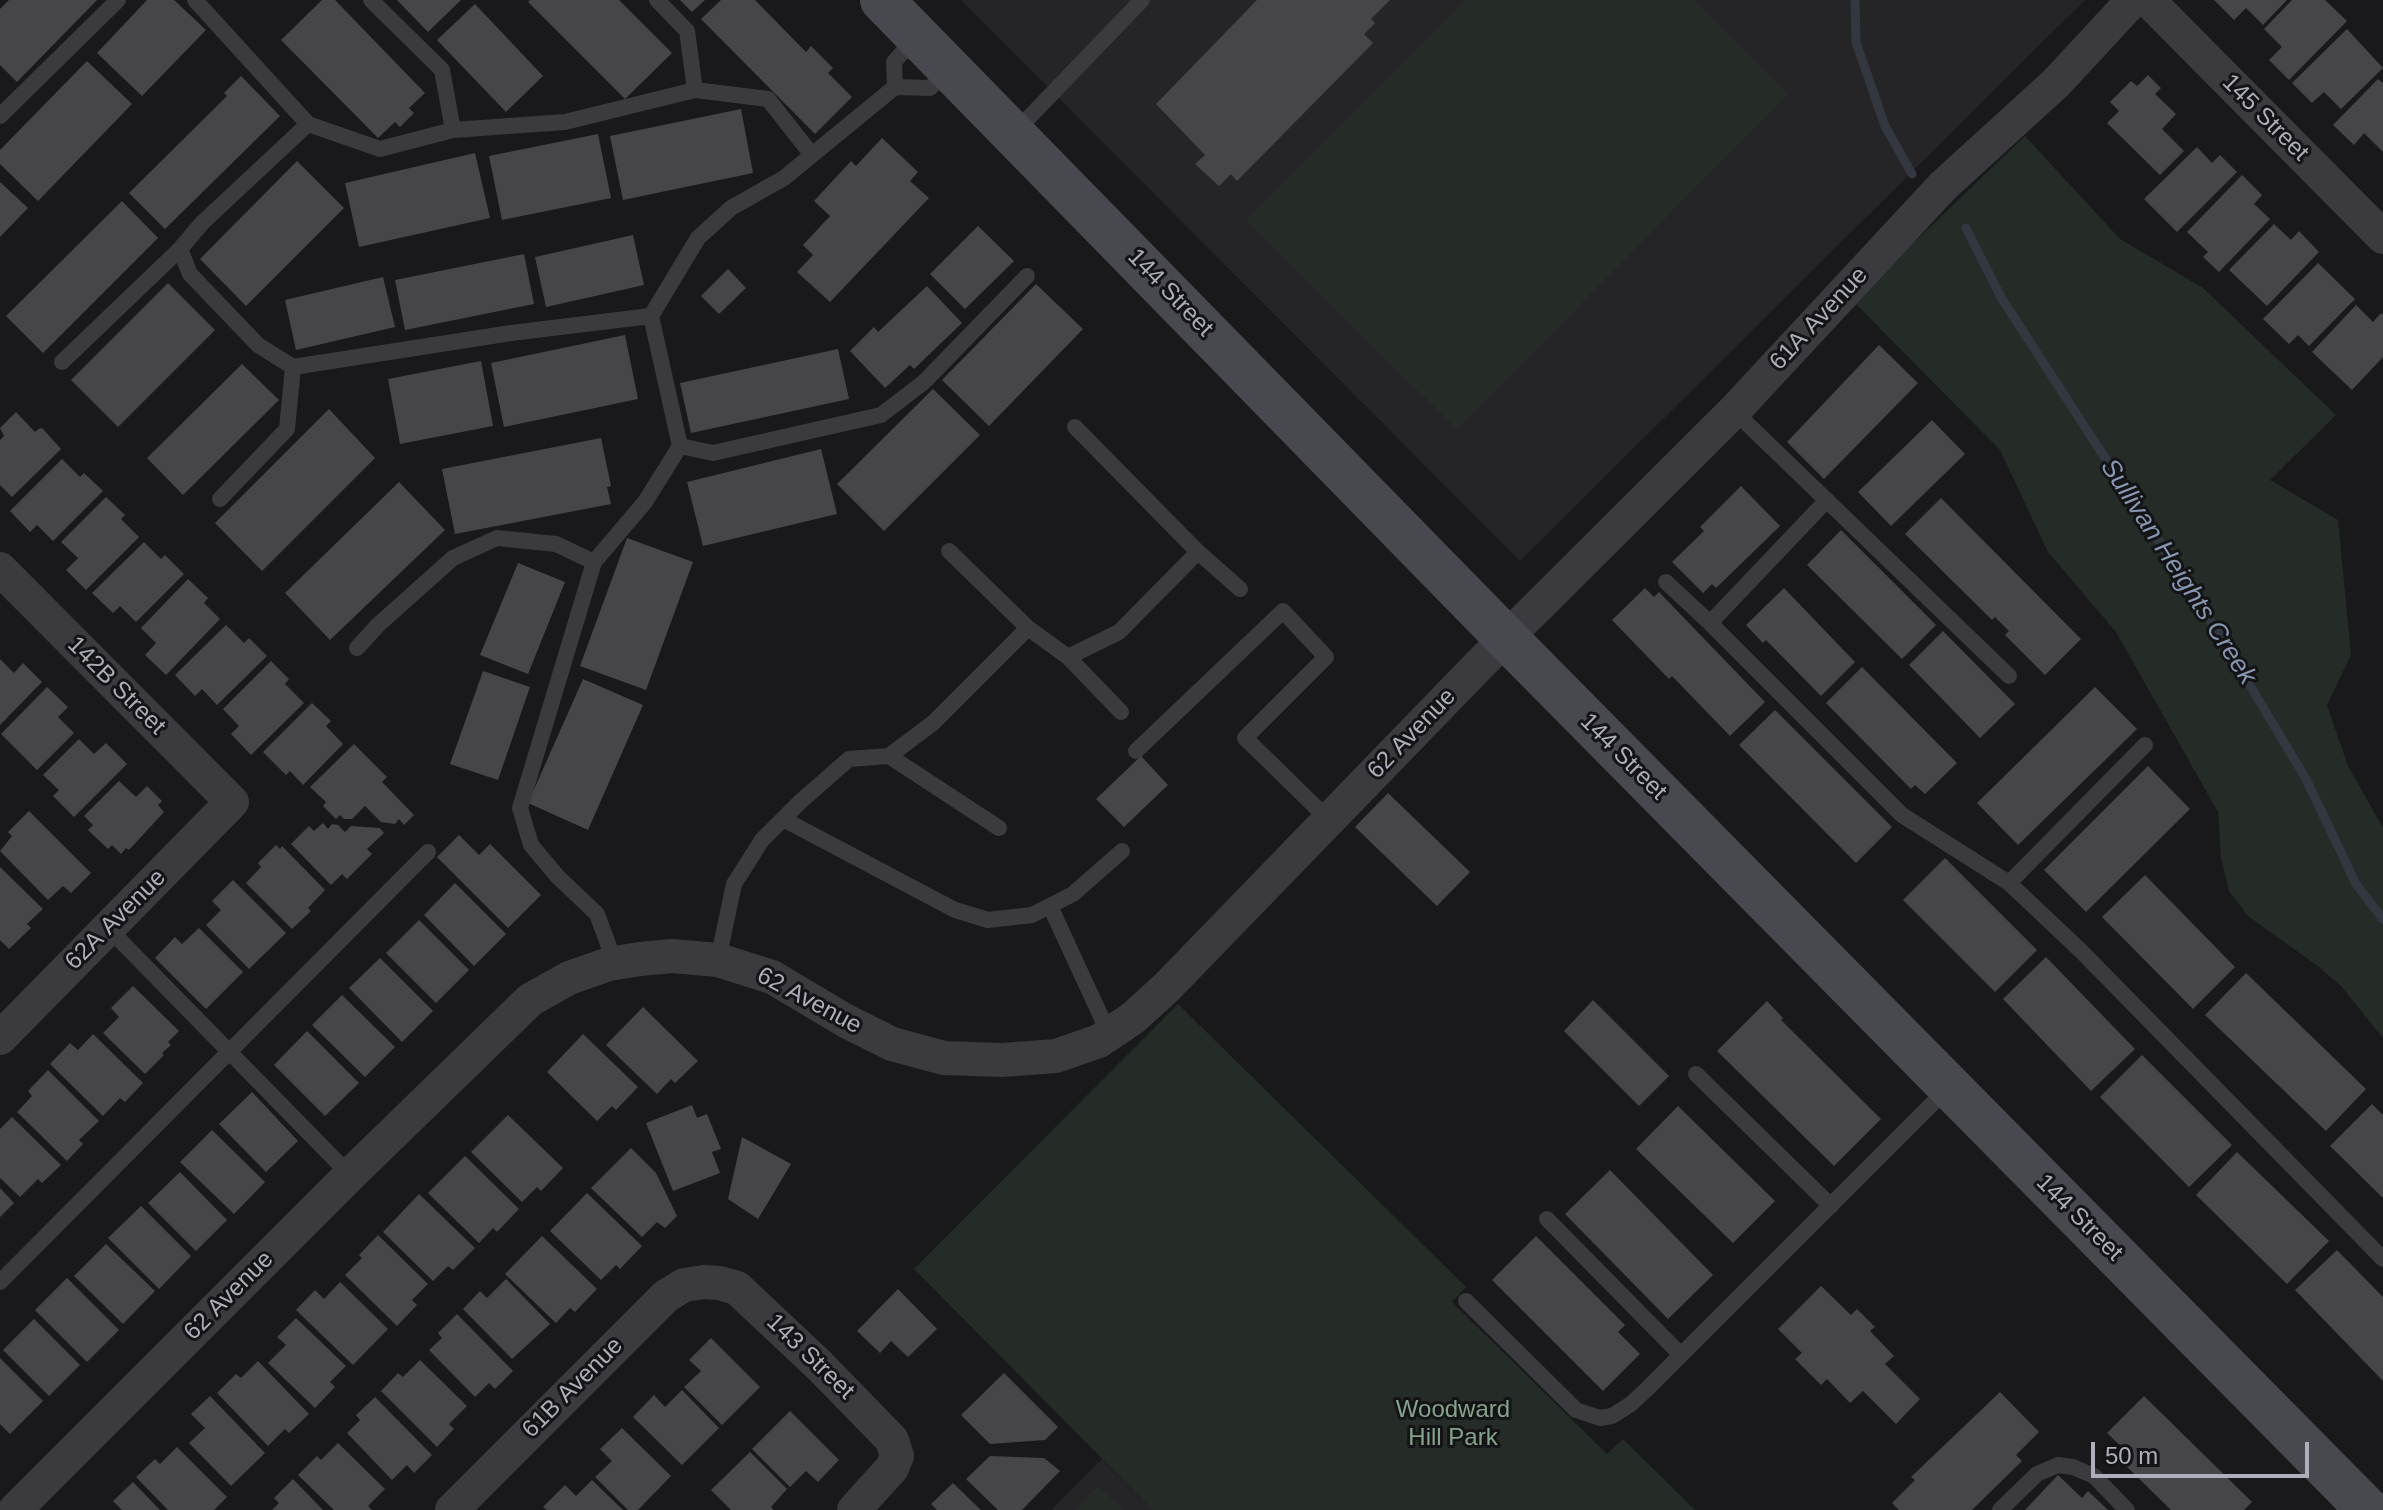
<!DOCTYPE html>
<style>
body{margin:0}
#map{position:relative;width:2383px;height:1510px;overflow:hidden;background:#19191b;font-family:Arial,sans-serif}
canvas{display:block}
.scale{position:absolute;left:2091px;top:1442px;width:218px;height:36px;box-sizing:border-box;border:4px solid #acaeb9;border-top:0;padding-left:10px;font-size:24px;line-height:28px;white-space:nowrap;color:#acaeb9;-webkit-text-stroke:6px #141416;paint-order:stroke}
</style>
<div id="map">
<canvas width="2383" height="1510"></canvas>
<div class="scale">50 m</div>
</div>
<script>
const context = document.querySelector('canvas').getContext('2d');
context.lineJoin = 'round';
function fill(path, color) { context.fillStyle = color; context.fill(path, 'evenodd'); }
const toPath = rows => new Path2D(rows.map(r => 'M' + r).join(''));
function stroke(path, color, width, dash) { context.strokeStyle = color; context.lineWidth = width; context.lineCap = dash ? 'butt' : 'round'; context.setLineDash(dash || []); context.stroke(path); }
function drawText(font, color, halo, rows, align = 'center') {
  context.font = font + ' Arial,sans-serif'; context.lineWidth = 6; context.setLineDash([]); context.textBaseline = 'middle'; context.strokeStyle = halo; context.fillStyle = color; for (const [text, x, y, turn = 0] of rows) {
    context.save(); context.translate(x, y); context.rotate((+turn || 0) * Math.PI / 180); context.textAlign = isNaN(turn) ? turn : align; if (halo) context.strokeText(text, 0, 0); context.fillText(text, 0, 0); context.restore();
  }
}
const built = toPath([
 [961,0,2085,0,1520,561],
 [1102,1459,1153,1510,1051,1510]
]);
const green = toPath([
 [1465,0,1693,0,1788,94,1457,429,1246,221],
 [2025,136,2120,239,2203,288,2336,415,2270,480,2338,520,2351,655,2327,705,2348,766,2383,828,2383,1038,2341,986,2319,967,2248,916,2229,891,2221,858,2218,812,2116,632,2048,552,2000,450,1853,301],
 [1178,1004,1466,1287,1452,1302,1607,1454,1623,1439,1695,1510,1153,1510,914,1269],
 [1098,1486,1123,1510,1075,1510]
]);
const stream = toPath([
 [1855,0,1856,42,1885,126,1912,174],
 [1966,228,2002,299,2221,637,2306,779,2356,884,2383,919]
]);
const building = toPath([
 [9,0,97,0,17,82,0,65,0,9],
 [147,0,174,0,206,30,142,96,97,53],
 [322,0,335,0,425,93,409,108,414,113,400,127,395,122,378,138,281,40],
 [397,0,461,0,428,32],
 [530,0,619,0,672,53,625,99,528,2],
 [680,0,705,0,692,12],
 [721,0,755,0,806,52,811,46,833,68,828,73,852,97,815,134,701,19],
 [1257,0,1390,0,1371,19,1375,23,1364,34,1373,43,1237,181,1231,174,1219,186,1195,164,1205,155,1156,104],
 [2214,0,2287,0,2263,25,2246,8,2234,20],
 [2292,0,2325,0,2347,21,2289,80,2269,60,2282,47,2264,29],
 [475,4,543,76,506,112,437,40],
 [2347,29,2383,68,2341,109,2324,92,2312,103,2292,83],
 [87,61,132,104,38,201,0,164,0,150],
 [2148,75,2161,88,2155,94,2176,114,2162,129,2184,151,2160,175,2107,123,2119,111,2110,102,2131,81,2137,86],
 [241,76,280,116,165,229,129,193,227,96,224,93],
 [2378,79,2383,83,2383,152,2364,133,2354,145,2333,125],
 [741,109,753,173,623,200,610,136],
 [598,134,611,198,502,220,489,156],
 [882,138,918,172,910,181,929,198,830,302,797,272,813,255,803,245,830,216,814,201,851,161,856,166],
 [2197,147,2212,163,2220,155,2237,172,2177,232,2144,199],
 [475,153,490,218,359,247,345,183],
 [297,161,344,208,246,306,200,259],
 [2242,175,2262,195,2254,204,2270,219,2219,272,2203,257,2208,252,2187,232],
 [0,182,28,208,0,237],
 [122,201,158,238,43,353,6,316],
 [2274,224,2291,240,2299,231,2319,252,2267,306,2229,270],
 [978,226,1014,261,965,309,930,274],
 [633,235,644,285,546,307,535,257],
 [524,254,534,304,405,330,395,280],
 [2318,263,2355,299,2309,346,2298,335,2289,344,2263,319],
 [728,269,746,288,719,314,701,296],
 [383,277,395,327,296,350,285,300],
 [168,283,215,330,118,427,71,380],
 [1036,284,1083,329,989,426,942,380],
 [927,286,962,323,914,369,910,365,885,388,850,351,874,327,878,332],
 [2356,305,2373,322,2381,313,2383,315,2383,357,2352,390,2312,352],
 [625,335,638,399,504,427,491,363],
 [1879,345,1918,383,1824,479,1787,442],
 [838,349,849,399,691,433,680,383],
 [481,361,493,426,400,444,388,379],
 [242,364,279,400,183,495,147,458],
 [933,389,980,435,884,531,837,484],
 [329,409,375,458,262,571,215,523],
 [16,412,35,432,40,428,43,429,61,449,12,497,0,485,0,440,4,436,0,428],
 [1932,420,1965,454,1891,526,1858,492],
 [601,438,611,486,607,487,611,504,455,534,442,469],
 [821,449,837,514,703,546,687,482],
 [62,459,80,477,84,473,103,491,53,541,37,525,30,532,10,511],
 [399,482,445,530,330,640,285,593],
 [1741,486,1780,526,1716,588,1712,584,1703,593,1672,562,1704,531,1700,527],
 [106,497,125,515,121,519,139,537,86,590,66,570,78,558,61,542],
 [1941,498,2081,639,2045,675,2005,635,2009,631,1995,617,1992,620,1905,534],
 [1841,530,1936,625,1902,659,1807,565],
 [627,538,693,562,646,690,580,666],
 [144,542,161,559,165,555,184,574,136,622,120,606,113,613,92,593],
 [518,563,565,582,528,674,480,655],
 [188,579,208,598,204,603,220,619,166,675,145,655,156,643,141,628],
 [1645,588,1654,597,1659,592,1765,702,1730,736,1672,676,1669,679,1612,620],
 [1784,588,1855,662,1821,696,1766,640,1763,643,1746,625],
 [226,625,244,643,249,638,267,656,217,705,202,689,195,696,175,675],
 [1943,631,2015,704,1980,738,1909,665],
 [0,659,14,673,23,663,42,682,0,725],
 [271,661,289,679,285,684,304,703,251,755,231,734,239,726,223,709],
 [1862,667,1957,763,1925,794,1915,785,1911,789,1826,703],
 [483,671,530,687,498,780,450,764],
 [583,679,643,705,588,830,528,803],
 [47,687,68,707,58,717,74,733,37,770,1,734],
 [2095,687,2137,729,2018,845,1977,803],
 [312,703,331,721,326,726,343,744,303,785,290,771,286,775,263,752],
 [1775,710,1892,827,1856,863,1739,745],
 [79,739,94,754,106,743,127,764,74,817,53,796,59,790,43,775],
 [354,744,387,777,382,782,414,815,404,825,399,819,395,824,381,822,365,806,352,819,344,819,340,815,336,819,323,806,326,802,310,787],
 [1141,756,1168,785,1124,827,1096,799],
 [2148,766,2190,809,2086,912,2044,870],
 [119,781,136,797,147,786,162,801,158,805,164,812,129,850,126,848,121,854,112,845,108,849,88,830,93,825,84,816],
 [1388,793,1470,872,1437,906,1355,827],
 [29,811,91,873,71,893,63,886,48,900,0,851,12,836,8,832],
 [323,823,328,829,332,824,338,825,345,832,351,826,380,828,384,833,367,849,372,854,347,879,342,874,331,885,291,844,309,826,314,831],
 [459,835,479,855,490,844,541,895,508,928,437,857],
 [276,845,280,849,282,846,325,890,308,908,311,911,292,929,246,883,261,867,258,863],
 [1945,858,2037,950,1995,992,1903,900],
 [0,867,43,909,27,924,31,928,9,949,0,940],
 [2145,875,2235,967,2193,1009,2102,917],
 [233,880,286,933,249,969,206,925,221,910,212,901],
 [455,883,506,934,474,966,424,915],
 [419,920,469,970,436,1003,386,953],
 [199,928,243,972,206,1009,155,958,175,937,182,944],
 [2046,957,2135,1049,2091,1091,2003,999],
 [380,958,433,1011,402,1042,349,988],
 [2246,973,2366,1089,2326,1131,2205,1015],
 [133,986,179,1031,168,1042,171,1045,162,1053,164,1055,145,1074,103,1033,119,1017,111,1008],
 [342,995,395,1047,365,1077,312,1025],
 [1593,1000,1669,1076,1639,1106,1564,1031],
 [1767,1001,1783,1018,1781,1020,1881,1119,1834,1166,1717,1051],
 [643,1007,698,1061,675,1083,671,1079,657,1094,606,1045],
 [307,1031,359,1083,325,1116,274,1065],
 [93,1034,143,1083,125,1102,120,1098,103,1116,50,1064,70,1043,78,1050],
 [583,1034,638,1087,616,1110,612,1106,597,1121,547,1072],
 [2142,1055,2232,1145,2189,1187,2100,1097],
 [48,1070,99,1121,79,1140,83,1144,67,1161,17,1112,32,1096,28,1091],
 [252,1092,298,1141,266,1172,219,1124],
 [2372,1104,2383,1115,2383,1198,2330,1146],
 [692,1105,697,1118,707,1114,721,1149,712,1152,720,1173,673,1191,646,1123],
 [1678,1106,1775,1201,1733,1243,1636,1149],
 [508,1115,563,1168,541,1191,537,1187,522,1202,471,1152],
 [12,1117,61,1165,42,1183,38,1179,20,1197,0,1178,0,1129],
 [212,1130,265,1182,234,1214,180,1162],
 [742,1137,791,1164,758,1219,728,1199],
 [631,1148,656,1173,677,1216,665,1228,657,1222,642,1237,591,1188],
 [2237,1152,2329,1241,2287,1284,2196,1195],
 [465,1156,519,1209,497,1232,493,1228,479,1243,428,1193],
 [1610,1170,1713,1275,1668,1319,1565,1214],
 [180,1172,227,1220,196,1251,148,1203],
 [0,1188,14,1203,0,1217],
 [587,1193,642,1246,620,1269,616,1265,601,1280,550,1231],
 [419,1194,475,1248,453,1270,448,1266,433,1281,383,1232],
 [141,1206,191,1256,159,1289,108,1238],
 [378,1235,428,1284,412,1300,417,1305,397,1326,345,1275,362,1258,359,1255],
 [542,1236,597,1289,575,1312,570,1308,556,1323,505,1274],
 [1536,1236,1625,1325,1618,1332,1640,1354,1603,1391,1492,1280],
 [106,1244,155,1291,123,1324,74,1276],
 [2337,1250,2383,1297,2383,1381,2295,1290],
 [67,1278,119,1330,87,1362,35,1310],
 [506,1279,550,1324,512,1359,463,1309,480,1291,487,1298],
 [340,1282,388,1329,353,1365,296,1310,315,1290,324,1299],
 [1821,1286,1851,1315,1857,1309,1875,1327,1870,1331,1894,1356,1885,1364,1920,1399,1896,1424,1863,1391,1850,1403,1827,1379,1821,1385,1795,1359,1802,1353,1778,1329],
 [898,1289,937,1329,908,1357,891,1341,880,1353,857,1331],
 [457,1314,513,1371,495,1389,489,1383,475,1397,429,1350,442,1338,438,1333],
 [296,1318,346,1366,330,1382,335,1387,315,1408,268,1363,286,1345,277,1337],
 [34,1319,80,1365,49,1396,3,1350],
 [711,1338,760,1387,722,1425,684,1387,701,1371,689,1360],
 [0,1358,43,1401,10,1434,0,1424],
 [420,1360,467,1406,449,1424,454,1429,437,1447,381,1391,398,1373,403,1377],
 [258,1361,309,1414,289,1433,285,1429,268,1446,217,1393,236,1374,241,1378],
 [1004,1373,1058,1427,1045,1440,990,1444,961,1415],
 [682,1390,719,1428,682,1465,633,1417,654,1395,665,1407],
 [2000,1392,2039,1432,2016,1455,2022,1461,1972,1510,1899,1510,1892,1503,1915,1480,1911,1477],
 [210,1396,265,1453,231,1486,189,1443,205,1428,191,1414],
 [2144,1396,2252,1502,2244,1510,2171,1510,2123,1463,2130,1455,2107,1433],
 [375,1397,432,1455,414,1473,407,1465,392,1480,347,1433,360,1420,356,1415],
 [790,1411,839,1460,818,1482,806,1471,790,1487,752,1449],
 [622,1428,671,1476,638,1510,628,1510,595,1477,612,1461,600,1449],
 [338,1443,385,1489,368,1506,372,1510,334,1510,298,1475,317,1456,321,1460],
 [177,1447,227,1497,214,1510,168,1510,136,1477,155,1459,160,1464],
 [750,1452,787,1489,771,1507,774,1510,731,1510,711,1490],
 [990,1456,1044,1458,1060,1471,1022,1510,998,1510,966,1479],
 [2058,1475,2082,1498,2088,1491,2108,1510,2025,1510],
 [293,1479,323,1510,272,1510,279,1503,274,1498],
 [592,1480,623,1510,547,1510,543,1507,565,1485,576,1496],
 [133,1482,160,1510,122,1510,113,1501],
 [953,1483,981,1510,937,1510,931,1504]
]);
const service = toPath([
 [195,0,308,124,380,149,453,130,565,122,695,90,768,99,812,155,895,87,930,88,948,70],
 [371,0,442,70,453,130],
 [657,0,687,31,695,90],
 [895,87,894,62,916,37],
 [0,116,118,0],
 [308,124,202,223,180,249,190,274,258,345,293,367,511,333,651,316,698,238,731,208,784,178,812,155],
 [1015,132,1142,0],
 [651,316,680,446,713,453,881,415,924,382,1027,276],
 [62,362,180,249],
 [1734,411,2009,676],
 [220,499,287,429,293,367],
 [949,551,1028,628],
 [1198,552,1240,589],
 [1666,582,1710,623,1902,815,2009,883,2081,951,2383,1259],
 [1710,623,1827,500],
 [357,648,378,625,453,558,497,538,556,544,594,562],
 [1068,657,1121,712],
 [1136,751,1283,611,1326,657,1245,738,1329,820],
 [889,756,999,828],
 [783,819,955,910,988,920,1032,915,1073,894,1122,851],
 [2009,883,2145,745],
 [1050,906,1109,1034],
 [108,928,350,1175],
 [718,960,734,884,762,840,801,801,849,759,889,756,933,723,1028,628,1068,657,1119,632,1198,552,1075,427],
 [615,963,597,914,558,877,531,845,520,808,594,562,645,502,680,446],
 [1696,1074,1831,1206],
 [1547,1219,1681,1355],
 [0,1282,428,852],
 [1466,1301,1576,1410,1600,1418,1612,1416,1631,1404,1649,1387,1948,1088],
 [2000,1510,2037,1474,2058,1465,2073,1467,2094,1476,2127,1510]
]);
const minor = toPath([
 [2148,0,2383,237],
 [0,569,232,802,0,1038],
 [15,1510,350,1175,530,1000,569,978,609,964,640,959,672,956,718,960,772,977,846,1021,892,1044,944,1058,1002,1060,1056,1056,1099,1041,1133,1018,1167,987,1481,663,1734,411,1943,186,2056,83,2133,0],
 [452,1510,666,1296,684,1285,704,1282,719,1283,737,1288,820,1366,892,1440,897,1456,892,1468,854,1510]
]);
const secondary = toPath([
 [882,0,1507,639,2368,1510]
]);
const streetNames = [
 ["145 Street",2265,118,45],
 ["144 Street",1170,293,46],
 ["61A Avenue",1819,319,-47],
 ["142B Street",116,686,45],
 ["62 Avenue",1412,734,-46],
 ["144 Street",1623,757,45],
 ["62A Avenue",116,920,-45],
 ["62 Avenue",809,1001,28],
 ["144 Street",2079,1218,45],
 ["62 Avenue",229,1296,-45],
 ["143 Street",810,1357,44],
 ["61B Avenue",573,1388,-45]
];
const parkNames = [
 ["Woodward",1453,1410],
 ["Hill Park",1453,1438]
];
const waterNames = [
 ["Sullivan Heights Creek",2178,572,57]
];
fill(built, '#252527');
fill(green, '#252c27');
stroke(stream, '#323740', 9);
fill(building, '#46464a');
stroke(service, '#3a3a3f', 16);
stroke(minor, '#3a3a3f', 34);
stroke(secondary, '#48494f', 44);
drawText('24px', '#acaeb9', '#141416', streetNames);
drawText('24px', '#85a28b', '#141416', parkNames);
drawText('italic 26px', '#8796b1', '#141416', waterNames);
</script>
